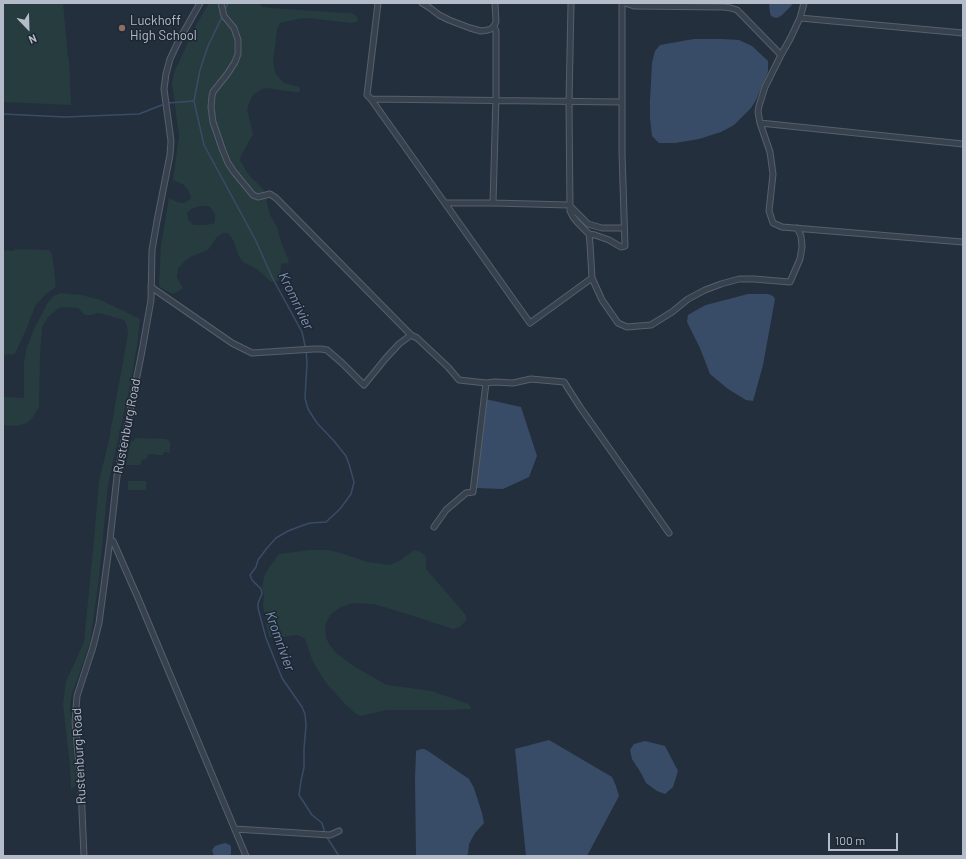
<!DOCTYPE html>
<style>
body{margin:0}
#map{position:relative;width:966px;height:859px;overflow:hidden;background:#242f3e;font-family:Barlow,sans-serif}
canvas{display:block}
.frame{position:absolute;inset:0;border:4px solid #b4bcc9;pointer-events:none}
.north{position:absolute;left:8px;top:8px;width:40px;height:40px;-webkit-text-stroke:3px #1d2633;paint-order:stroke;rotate:157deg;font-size:11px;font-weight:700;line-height:16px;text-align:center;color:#b4bcc9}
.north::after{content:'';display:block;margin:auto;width:14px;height:18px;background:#b4bcc9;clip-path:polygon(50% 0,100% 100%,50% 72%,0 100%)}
.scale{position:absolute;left:828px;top:833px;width:70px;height:18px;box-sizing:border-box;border:2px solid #b4bcc9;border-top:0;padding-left:5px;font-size:12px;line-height:14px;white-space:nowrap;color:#b4bcc9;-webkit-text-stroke:3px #1d2633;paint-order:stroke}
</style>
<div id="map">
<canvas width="966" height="859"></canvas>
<div class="frame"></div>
<div class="north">N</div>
<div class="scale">100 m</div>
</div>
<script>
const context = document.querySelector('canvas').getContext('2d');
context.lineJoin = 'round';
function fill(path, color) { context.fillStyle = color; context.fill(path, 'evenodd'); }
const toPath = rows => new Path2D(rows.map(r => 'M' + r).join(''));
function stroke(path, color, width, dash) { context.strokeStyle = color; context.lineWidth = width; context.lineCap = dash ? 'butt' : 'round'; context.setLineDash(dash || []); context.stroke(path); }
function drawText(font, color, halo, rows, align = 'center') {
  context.font = font + ' Barlow,sans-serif'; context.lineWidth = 3; context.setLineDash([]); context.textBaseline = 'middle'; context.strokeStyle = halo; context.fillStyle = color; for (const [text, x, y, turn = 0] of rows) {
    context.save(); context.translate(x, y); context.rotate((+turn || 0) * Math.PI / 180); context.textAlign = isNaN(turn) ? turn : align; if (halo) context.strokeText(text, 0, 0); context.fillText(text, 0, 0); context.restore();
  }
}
const green = toPath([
 [3,3,63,3,68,58,69,59,71,105,3,102],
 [209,3,258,3,263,7,272,8,288,9,343,13,350,13,355,15,358,19,357,22,351,23,308,18,298,19,280,23,277,30,273,62,275,72,279,78,284,83,299,87,300,90,299,92,296,92,279,90,267,88,262,89,257,92,252,96,250,101,247,109,253,134,241,156,240,160,248,174,264,190,270,215,277,227,281,242,289,261,288,263,281,264,280,277,278,281,271,282,257,269,243,262,239,256,233,240,228,233,223,233,217,237,208,250,192,256,186,260,178,268,177,277,181,285,184,288,173,294,160,287,159,285,161,246,169,198,177,202,184,203,189,200,191,198,189,192,184,185,173,180,179,136,172,82,175,70,198,22],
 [200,206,209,206,213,211,215,216,215,223,207,225,194,225,188,220,187,213,191,209],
 [15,249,49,250,52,254,56,287,46,294,35,306,28,325,15,354,3,355,3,250,14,251],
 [60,293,81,295,101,300,140,319,137,346,130,386,108,485,99,578,90,643,72,694,70,705,76,786,71,789,70,766,63,704,66,681,75,662,84,642,95,529,99,482,109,439,128,334,127,325,124,320,121,319,99,313,90,315,85,315,78,308,67,307,59,308,48,317,42,327,40,356,39,407,33,417,27,423,16,426,3,425,3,397,24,398,24,362,27,347,35,327,48,302,54,296],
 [135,438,166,439,170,442,170,453,164,452,163,455,156,455,156,454,149,454,149,455,147,455,147,459,142,460,140,465,126,465,131,441,134,441],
 [128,481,146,481,146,490,128,490],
 [309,550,329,550,344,554,367,562,390,565,401,560,414,550,420,552,425,555,426,558,426,569,465,614,467,619,460,627,453,629,404,613,374,604,353,603,341,607,331,614,326,623,325,628,326,638,329,644,336,653,355,667,387,685,432,691,468,704,471,707,471,709,449,710,387,710,361,716,356,714,344,703,326,683,313,662,305,639,298,635,281,637,269,637,266,622,263,605,264,595,262,588,264,577,268,569,279,554]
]);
const water = toPath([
 [769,3,793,3,791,6,782,15,779,17,776,18,771,16,770,13],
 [694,39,722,39,739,40,752,46,768,61,768,72,756,100,751,108,734,125,721,132,699,139,675,143,659,143,652,136,650,118,650,101,652,63,655,51,660,45],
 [748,294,768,294,773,296,775,299,763,365,753,401,746,400,728,389,710,374,700,348,687,322,688,315,700,308,706,305],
 [485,399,521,407,537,456,529,477,503,489,476,488],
 [549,740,612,777,616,786,619,796,587,856,526,856,515,749],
 [645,741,665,746,678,771,673,787,665,794,657,791,646,783,641,773,632,759,630,750,634,744],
 [421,749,424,749,428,751,469,779,474,788,482,813,484,823,475,833,469,844,468,854,465,856,416,856,415,778,416,753,416,751],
 [225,843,230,845,231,847,231,854,229,856,214,856,212,850,215,846]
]);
const stream = toPath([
 [225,10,228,3],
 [222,17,208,46,200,70,194,101,204,145,255,239,273,279,302,332,306,350,307,363,305,398,308,409,317,423,334,441,346,456,349,464,354,482,351,494,340,509,326,522,310,523,301,526,288,531,276,538,267,548,258,560,256,567,250,575,252,580,261,589,262,594,258,603,258,608,266,638,282,678,302,707,305,714,306,725,304,749,304,767,301,781,299,795,312,815,322,823,325,833],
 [168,103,194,101],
 [3,114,65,117,139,114,162,105],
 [326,836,339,856]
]);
const minor = toPath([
 [221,3,224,16,234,28,238,40,238,54,235,62,228,73,213,92,212,96,211,107,213,122,223,151,228,163,234,172,253,195,258,197,270,194,276,198,411,335],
 [378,3,367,95,371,99,530,323,592,278,602,300,618,323,627,327,651,325,672,312,688,299,705,290,721,284,739,279,754,279,790,282,800,259,802,247,801,236,797,228],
 [422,3,430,8,439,15,449,20,470,28,481,31,488,30,491,29,494,26,496,22,495,3],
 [571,3,569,102,570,211,573,217,578,223,589,234,595,235,609,240,621,247,625,246,622,153,622,3],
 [625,3,634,6,724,7,731,8,737,10,743,16,781,55,790,39,800,18,963,33],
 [800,18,804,3],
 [494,26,496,31,496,97,493,203,569,205,588,224,602,228,624,228],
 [781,55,765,87,759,106,758,112,760,123,770,152,773,174,769,211,773,223,782,227,963,242],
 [371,99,621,102],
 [760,123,963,144],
 [445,203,493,203],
 [589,234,590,244,592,278],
 [151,287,232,343,252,353,314,349,321,349,327,350,342,363,364,385,386,358,399,344,411,335,417,338,448,367,459,380,486,383],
 [434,527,446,510,466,493,473,492,486,383,495,382,513,383,531,379,564,382,580,407,669,533],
 [110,540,113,541,138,598,246,856],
 [235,829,330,835,339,831],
 [84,856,81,788,75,722,77,696,93,647,99,623,110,540,117,476,142,351,151,300,152,250,157,221,170,155,171,141,164,89,166,74,170,59,178,42,200,3]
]);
const markers = [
 [122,28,4,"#8d6e63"]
];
const poiNames = [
 ["Luckhoff",130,21],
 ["High School",130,36]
];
const streetNames = [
 ["Rustenburg Road",127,426,-79],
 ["Rustenburg Road",79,756,-93]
];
const waterNames = [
 ["Kromrivier",296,301,64],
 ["Kromrivier",280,641,70]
];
fill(green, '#263c3f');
fill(water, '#394c67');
stroke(stream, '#394c67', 1.5);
stroke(minor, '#565f6c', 7);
stroke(minor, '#38414e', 5);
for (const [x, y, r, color] of markers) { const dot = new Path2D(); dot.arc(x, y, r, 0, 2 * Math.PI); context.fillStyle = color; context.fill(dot); stroke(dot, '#1d2633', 1.5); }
drawText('13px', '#b4bcc9', '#1d2633', poiNames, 'left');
drawText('13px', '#b4bcc9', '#1d2633', streetNames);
drawText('italic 14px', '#7c92b1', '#1d2633', waterNames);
</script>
